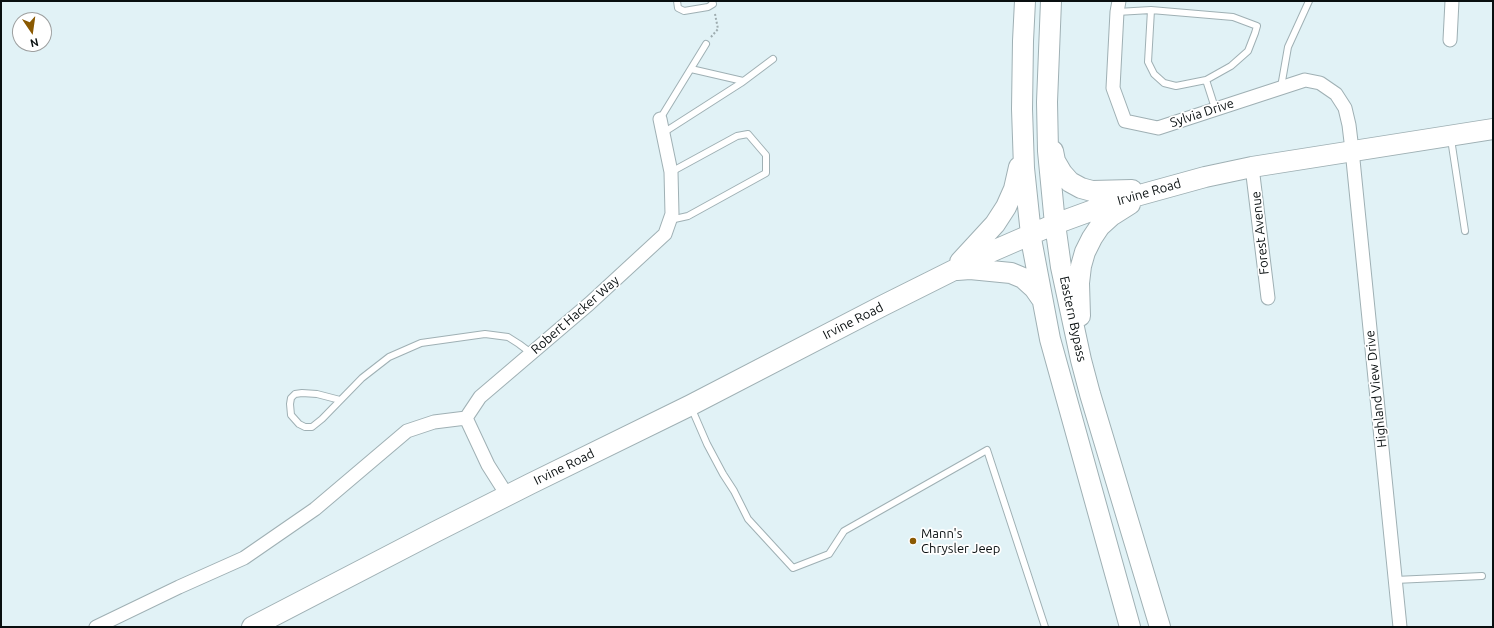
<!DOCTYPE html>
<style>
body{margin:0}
#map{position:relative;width:1494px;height:628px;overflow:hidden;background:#e1f2f6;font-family:Ubuntu,sans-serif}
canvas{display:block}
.frame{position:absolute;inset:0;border:2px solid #090f10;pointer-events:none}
.north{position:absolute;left:12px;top:12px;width:40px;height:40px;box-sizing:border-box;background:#fff;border:1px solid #9d9f9f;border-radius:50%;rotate:167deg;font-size:11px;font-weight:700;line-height:16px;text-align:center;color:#090f10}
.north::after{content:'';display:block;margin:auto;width:14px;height:18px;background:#8a5901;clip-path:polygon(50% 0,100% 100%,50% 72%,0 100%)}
</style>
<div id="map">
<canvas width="1494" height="628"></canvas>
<div class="frame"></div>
<div class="north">N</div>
</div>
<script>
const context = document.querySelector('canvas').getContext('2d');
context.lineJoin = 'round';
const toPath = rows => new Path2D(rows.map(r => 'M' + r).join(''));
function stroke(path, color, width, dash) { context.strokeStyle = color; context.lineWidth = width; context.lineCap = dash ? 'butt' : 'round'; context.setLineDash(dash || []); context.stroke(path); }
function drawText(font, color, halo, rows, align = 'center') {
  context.font = font + ' Ubuntu,sans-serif'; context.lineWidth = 3.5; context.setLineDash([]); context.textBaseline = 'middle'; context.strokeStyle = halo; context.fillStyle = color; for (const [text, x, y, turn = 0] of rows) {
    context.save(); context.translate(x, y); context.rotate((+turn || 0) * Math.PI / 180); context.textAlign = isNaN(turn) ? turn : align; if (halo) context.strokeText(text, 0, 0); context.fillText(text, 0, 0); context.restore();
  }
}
const path = toPath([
 [711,37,718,29,715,14]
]);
const lane = toPath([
 [677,1,678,8,684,11,708,7,713,4,712,1],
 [1151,10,1148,62,1154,74,1164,83,1176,86,1206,80],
 [1117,12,1151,10,1233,17,1257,26,1255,33,1248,51,1231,66,1206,80,1215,108],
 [691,69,743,81],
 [1281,87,1288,47,1309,1],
 [660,119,706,44],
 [663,133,741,83,773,59],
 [1451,139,1465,231],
 [670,220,688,216,766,173,766,155,748,134,737,136,671,172],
 [340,400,317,394,302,393,295,394,291,398,290,404,291,415,299,424,305,427,312,427,322,419,362,378,389,357,421,343,485,334,508,337,519,344,531,353],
 [691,407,707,444,723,474,734,491,748,519,793,568,829,554,844,531,987,450,1045,627],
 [1395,580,1482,576]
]);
const street = toPath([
 [1119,1,1117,12,1113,88,1125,121,1158,128,1305,80,1320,83,1336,94,1345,108,1349,125,1352,150,1400,627],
 [1450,40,1452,1],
 [1252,167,1268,298],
 [507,495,488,465,466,418,480,397,589,304,665,234,672,214,671,172,660,119],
 [96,627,179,587,244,558,315,509,407,431,434,422,466,418]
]);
const primary = toPath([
 [1025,1,1023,41,1022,109,1024,168,1032,244,1050,339,1130,627],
 [1051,1,1047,102,1048,151,1055,224,1061,267,1081,360,1090,394,1160,627],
 [1053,151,1055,161,1062,173,1070,182,1081,188,1092,191,1132,190],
 [960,262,995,224,1006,207,1014,189,1019,167],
 [957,270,970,269,1011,273,1023,278,1034,288,1041,298],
 [1080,316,1079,283,1081,266,1085,252,1092,238,1100,226,1111,216,1130,204],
 [252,627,435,532,530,484,691,405,882,306,986,254,1055,224,1118,201,1205,177,1252,167,1493,129]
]);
const markers = [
 [913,541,4,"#8a5901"]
];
const streetNames = [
 ["Sylvia Drive",1202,113,-18],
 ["Irvine Road",1149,192,-16],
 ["Forest Avenue",1260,233,-96],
 ["Robert Hacker Way",575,315,-41],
 ["Eastern Bypass",1073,319,78],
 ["Irvine Road",853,321,-27],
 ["Highland View Drive",1376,389,-96],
 ["Irvine Road",564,467,-26]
];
const poiNames = [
 ["Mann's",921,534],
 ["Chrysler Jeep",921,549]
];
stroke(lane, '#9fb0b4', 8);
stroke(street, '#9fb0b4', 15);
stroke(primary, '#9fb0b4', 22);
stroke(path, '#9eacaf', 2, [2, 2]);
stroke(lane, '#fff', 6);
stroke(street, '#fff', 13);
stroke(primary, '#fff', 20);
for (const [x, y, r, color] of markers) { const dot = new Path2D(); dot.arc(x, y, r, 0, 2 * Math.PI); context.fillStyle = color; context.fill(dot); stroke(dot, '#fff', 1.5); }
drawText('13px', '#090f10', '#fff', streetNames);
drawText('13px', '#090f10', '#fff', poiNames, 'left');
</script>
